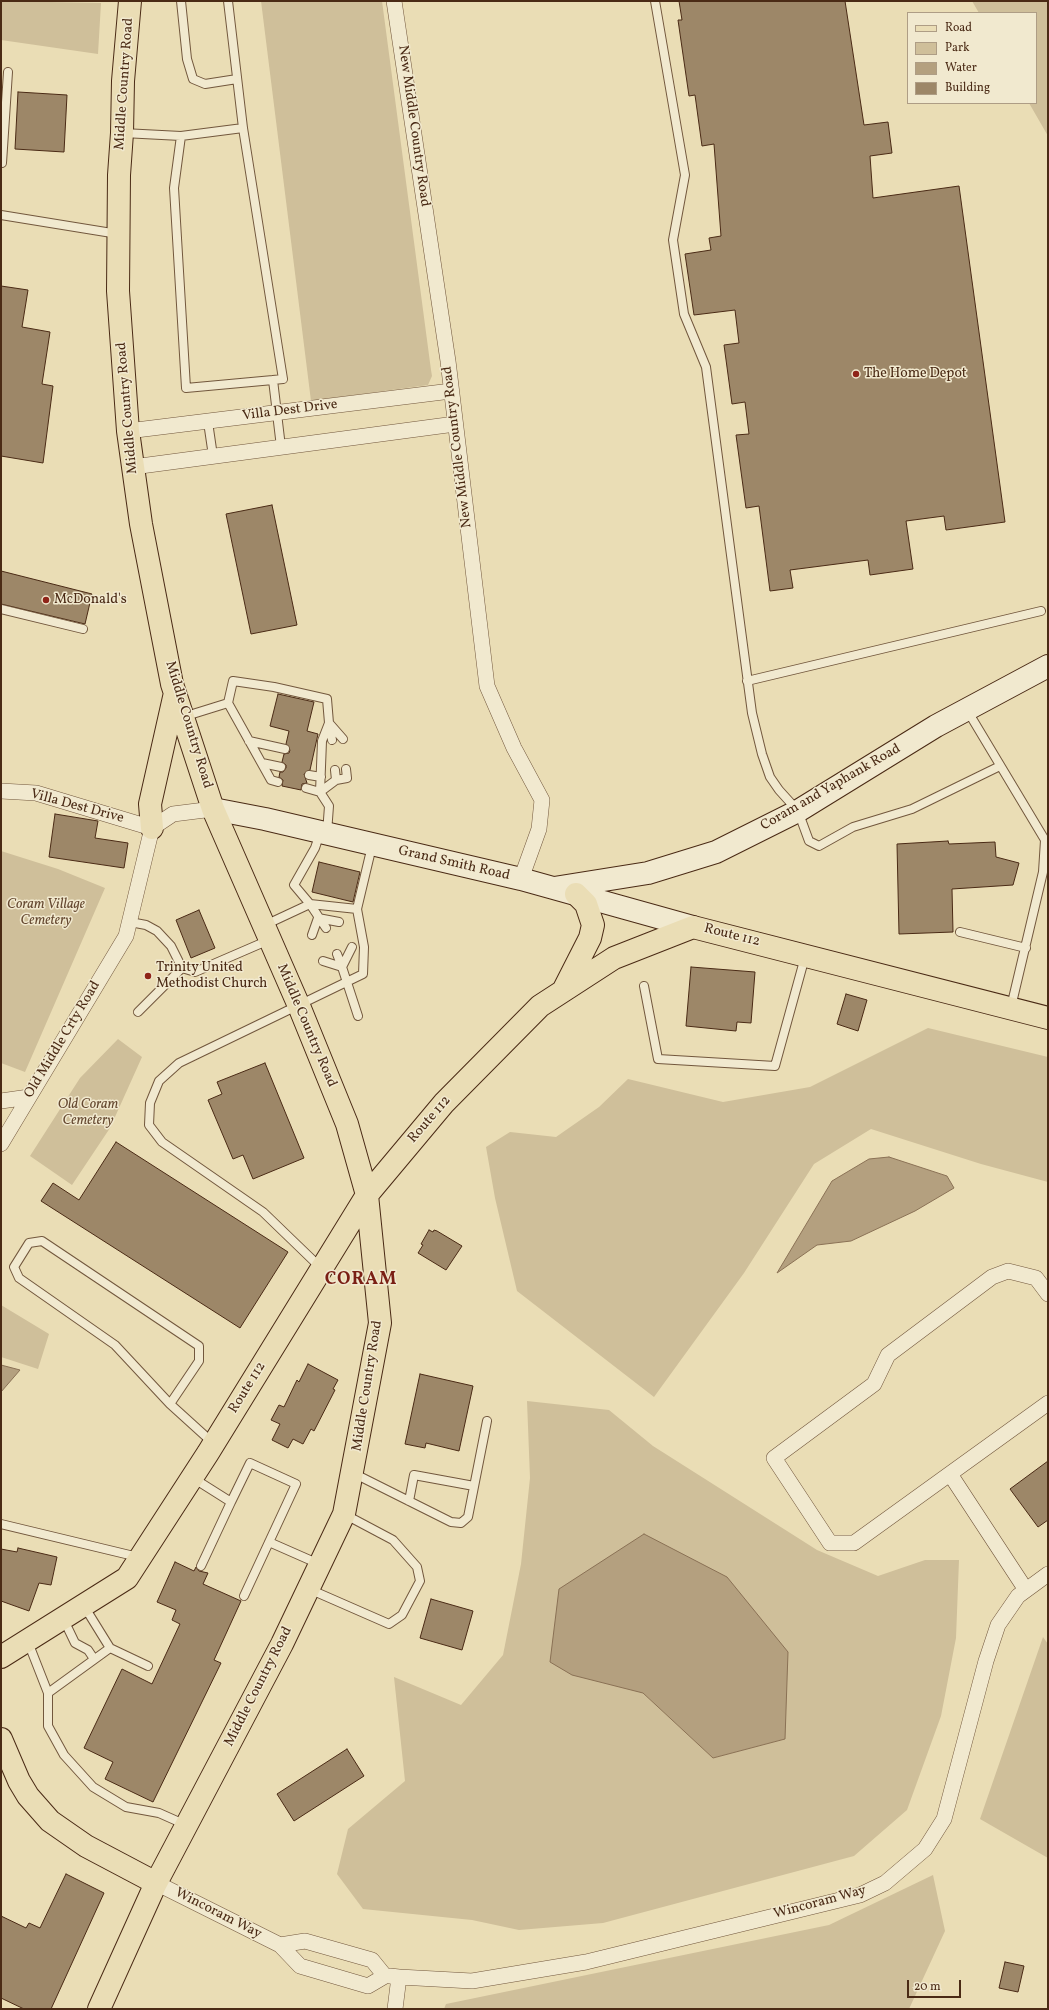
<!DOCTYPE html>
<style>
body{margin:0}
#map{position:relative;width:1049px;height:2010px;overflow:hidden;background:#eaddb5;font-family:Vollkorn,serif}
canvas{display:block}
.frame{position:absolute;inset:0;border:2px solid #4a2a15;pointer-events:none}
.legend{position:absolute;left:907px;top:12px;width:130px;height:92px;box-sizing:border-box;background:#f1e9cf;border:1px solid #ae9d85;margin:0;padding:5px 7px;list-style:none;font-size:12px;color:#4a2a15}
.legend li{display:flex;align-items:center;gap:8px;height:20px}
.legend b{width:20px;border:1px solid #ae9d85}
.scale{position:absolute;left:907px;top:1980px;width:54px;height:18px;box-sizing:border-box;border:2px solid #4a2a15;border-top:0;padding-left:5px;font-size:12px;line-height:14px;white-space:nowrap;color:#4a2a15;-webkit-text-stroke:3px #f1e9cf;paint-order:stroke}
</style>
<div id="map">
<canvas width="1049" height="2010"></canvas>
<div class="frame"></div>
<ul class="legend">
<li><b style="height:5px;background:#eaddb5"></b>Road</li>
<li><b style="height:11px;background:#cfbf9a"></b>Park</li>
<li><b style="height:11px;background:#b4a07f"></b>Water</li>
<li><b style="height:11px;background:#9d8768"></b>Building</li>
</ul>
<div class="scale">20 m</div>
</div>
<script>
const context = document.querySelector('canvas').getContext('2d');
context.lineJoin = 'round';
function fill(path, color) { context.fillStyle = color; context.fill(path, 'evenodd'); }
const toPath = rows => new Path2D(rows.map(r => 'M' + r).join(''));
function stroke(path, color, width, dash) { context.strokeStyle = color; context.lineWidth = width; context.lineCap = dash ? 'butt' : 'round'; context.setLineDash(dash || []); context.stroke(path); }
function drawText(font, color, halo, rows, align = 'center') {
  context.font = font + ' Vollkorn,serif'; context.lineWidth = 3; context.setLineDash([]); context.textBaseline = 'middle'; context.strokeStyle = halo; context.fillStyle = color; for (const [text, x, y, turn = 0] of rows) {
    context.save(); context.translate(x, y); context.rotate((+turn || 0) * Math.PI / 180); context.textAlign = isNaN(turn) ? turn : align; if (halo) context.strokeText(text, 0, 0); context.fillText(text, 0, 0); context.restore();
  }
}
const green = toPath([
 [1,1,101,3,98,54,1,40],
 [261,1,382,1,431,370,432,376,428,385,311,401],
 [972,1,1048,1,1048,136,1029,103,1036,103,1036,13,979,13],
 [1,851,58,869,105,888,25,1072,1,1063],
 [928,1028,1048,1057,1048,1182,981,1164,871,1129,814,1164,744,1273,654,1397,517,1291,495,1198,486,1147,510,1132,556,1137,599,1107,628,1079,723,1102,810,1087],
 [118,1039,142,1057,110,1128,72,1185,30,1156,80,1078],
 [1,1305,49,1334,38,1369,1,1357],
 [527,1401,609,1410,653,1446,817,1550,878,1576,925,1560,959,1560,956,1638,941,1716,907,1810,854,1856,603,1923,519,1930,472,1920,363,1909,337,1874,348,1829,405,1781,394,1677,461,1705,503,1655,521,1564,530,1478],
 [643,1693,785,1739,713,1758],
 [1043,1637,1048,1644,1048,1858,980,1819],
 [933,1875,945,1931,909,2009,444,2009,446,2004,829,1925]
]);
const water = toPath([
 [889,1157,947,1176,954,1188,915,1211,851,1241,817,1245,777,1273,832,1181,869,1159,889,1157],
 [1,1365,20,1370,1,1392,1,1365],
 [644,1534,727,1577,788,1652,785,1739,713,1758,643,1693,572,1675,550,1662,559,1589,644,1534]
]);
const building = toPath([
 [679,1,845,1,864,125,888,122,892,153,870,156,873,198,959,186,1005,522,946,530,944,516,906,521,913,569,870,575,868,560,790,570,793,588,770,591,759,506,746,508,736,435,749,434,745,402,732,404,724,345,739,343,735,310,694,315,685,254,711,250,709,238,721,236,714,144,702,146,695,95,689,96,678,20,682,20,679,1],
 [18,92,67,95,64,152,15,149,18,92],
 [1,286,28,290,22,327,50,332,42,384,53,386,43,463,1,456,1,286],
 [272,505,297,625,251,634,226,514,272,505],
 [1,571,92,594,85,624,1,604,1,571],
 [278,694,314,702,307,731,318,734,310,770,304,774,307,783,302,784,301,790,282,786,283,780,279,777,280,772,283,772,286,768,286,765,282,762,284,754,289,753,290,750,286,744,289,731,270,726,278,694],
 [55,814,98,821,95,838,128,843,124,868,49,857,55,814],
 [948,841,949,844,995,842,996,857,1019,863,1013,885,952,889,953,932,899,934,897,844,948,841],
 [319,862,360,872,353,902,312,892,319,862],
 [199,910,215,948,191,958,176,920,199,910],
 [691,967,755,972,751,1023,737,1022,736,1031,686,1026,691,967],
 [846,994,867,1000,858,1031,837,1024,846,994],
 [265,1063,304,1158,253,1179,243,1155,233,1159,208,1100,222,1094,217,1082,265,1063],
 [116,1142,288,1252,240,1328,41,1201,53,1183,79,1200,116,1142],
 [429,1230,433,1232,434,1230,437,1231,462,1246,446,1270,418,1253,423,1245,421,1244,429,1230],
 [308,1364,338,1380,333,1389,335,1390,314,1431,311,1429,303,1444,293,1439,288,1448,272,1440,280,1424,271,1420,279,1405,284,1407,297,1380,299,1382,308,1364],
 [420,1374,473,1386,459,1451,426,1443,425,1448,405,1444,420,1374],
 [1048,1461,1048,1520,1038,1527,1010,1489,1048,1461],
 [18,1548,57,1557,51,1585,39,1583,29,1611,1,1601,1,1549,17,1552,18,1548],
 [175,1562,194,1571,196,1567,199,1571,208,1573,203,1584,241,1601,214,1660,221,1663,153,1802,105,1779,113,1762,84,1748,122,1669,152,1684,180,1624,172,1620,176,1610,157,1602,175,1562],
 [431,1599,473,1611,462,1650,420,1638,431,1599],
 [347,1749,364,1776,294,1821,277,1794,347,1749],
 [66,1874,104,1893,51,2009,24,2009,1,1998,1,1916,26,1928,29,1923,40,1928,66,1874],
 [1005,1962,1024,1966,1018,1992,999,1988,1005,1962]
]);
const service = toPath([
 [181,1,187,59,193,79,205,84,237,79],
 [228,1,243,128],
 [655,1,685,175,673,240,684,314,706,367,752,713,762,754,770,777,779,790,798,811,809,841,819,846,853,827,912,809,1000,766],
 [123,133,181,136,243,128,283,379,273,380],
 [181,136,174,188,186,388,273,380,281,447],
 [2,163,8,72],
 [1,215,118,234],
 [208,422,213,456],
 [1,609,83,629],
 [747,681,1041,611],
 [228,703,271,780,278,782],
 [967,710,1045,840,1043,872,1011,1007],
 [183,717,228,703,233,681,274,687,327,699,329,723,322,741,320,792,329,806,327,833],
 [329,723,343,739],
 [329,723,332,740],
 [249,741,285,749],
 [262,763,281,767],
 [335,770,336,780],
 [309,775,321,777],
 [306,788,320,792,336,780,347,778,346,769],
 [320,833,315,848,294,885,310,904,357,909,364,947,363,974,179,1063,159,1081,150,1103,149,1125,162,1142,263,1212,321,1268],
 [357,909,372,846],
 [130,922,146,925,157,931,171,946,182,968,195,972,269,940],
 [265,925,310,904,326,928],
 [960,932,1026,948],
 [312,935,318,918,339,922],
 [337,954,342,967,352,947],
 [323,961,342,967,358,1016],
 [644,986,658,1059,775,1066,805,957],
 [138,1012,182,968],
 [170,1404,199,1361,199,1346,42,1241,29,1243,14,1267,19,1278,115,1345,170,1404,213,1443],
 [353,1473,451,1522,461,1523,468,1517,487,1421],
 [193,1478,231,1502,201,1566],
 [409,1501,414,1475,474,1486],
 [231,1502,250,1463,296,1484,244,1596],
 [1,1524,138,1557],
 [269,1542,319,1564],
 [309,1589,389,1624,402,1615,420,1581,417,1567,393,1540,344,1514],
 [84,1606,110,1648],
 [63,1618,75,1643,88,1650,94,1659],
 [28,1642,48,1693,48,1726,64,1755,93,1787,126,1807,159,1813,186,1825],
 [48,1693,110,1648,148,1666]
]);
const minor = toPath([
 [394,1,448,361,487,686,514,748,542,800,539,829,521,879],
 [128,431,451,391],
 [133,467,455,424],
 [1,791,36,793,152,828],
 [1,1101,29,1097],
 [1,1144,126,936,152,828,173,814,213,809],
 [1048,1294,1036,1278,1008,1271,992,1277,888,1355,874,1384,774,1458,830,1543,854,1543,1048,1403],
 [950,1474,1026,1590],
 [156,1883,280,1945,300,1966,368,1986,385,1976,372,1960,305,1941,280,1945],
 [390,1976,399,1977,395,2009],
 [399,1977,472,1981,586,1962,860,1895,885,1883,925,1849,944,1819,986,1661,998,1625,1018,1596,1048,1574]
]);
const secondary = toPath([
 [213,809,265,819,521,879,693,927],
 [554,888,648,873,716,852,798,811,936,726,1048,666]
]);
const primary = toPath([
 [152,828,150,804,175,693],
 [563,991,590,938,593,925,586,904,576,894],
 [1,1657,127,1578,208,1453,367,1195,444,1103,540,1006,614,958,693,927,1048,1018],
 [1,1739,19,1781,28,1796,50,1821,86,1846,156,1883],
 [99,2009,156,1883,282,1644,344,1514,380,1323,367,1195,347,1124,299,1006,213,809,172,684,141,524,128,431,118,291,119,175,122,133,123,81,130,1]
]);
const markers = [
 [856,374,4,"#8f2418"],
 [46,600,4,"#8f2418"],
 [148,976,4,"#8f2418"]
];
const streetNames = [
 ["Middle Country Road",125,84,-86],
 ["New Middle Country Road",413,126,82],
 ["Middle Country Road",128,408,-95],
 ["Villa Dest Drive",290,411,-7],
 ["New Middle Country Road",458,447,-97],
 ["Middle Country Road",188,725,73],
 ["Coram and Yaphank Road",831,788,-30],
 ["Villa Dest Drive",77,807,15],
 ["Grand Smith Road",454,864,13],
 ["Route 112",732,936,14],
 ["Middle Country Road",306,1026,67],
 ["Old Middle Crty Road",63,1040,-59],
 ["Route 112",430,1120,-49],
 ["Middle Country Road",368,1386,-81],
 ["Route 112",248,1388,-58],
 ["Middle Country Road",259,1687,-63],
 ["Wincoram Way",820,1903,-15],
 ["Wincoram Way",218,1914,27]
];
const poiNames = [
 ["The Home Depot",864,374],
 ["McDonald's",54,600],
 ["Trinity United",156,968],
 ["Methodist Church",156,984]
];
const parkNames = [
 ["Coram Village",46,905],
 ["Cemetery",46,921],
 ["Old Coram",88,1105],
 ["Cemetery",88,1121]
];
const districtNames = [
 ["CORAM",361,1281]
];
fill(green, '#cfbf9a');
fill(water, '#b4a07f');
stroke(water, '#8a7155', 1);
fill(building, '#9d8768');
stroke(building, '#4a2a15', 1);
stroke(service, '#72573d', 10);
stroke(minor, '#72573d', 16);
stroke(secondary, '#4a2a15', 24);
stroke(primary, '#4a2a15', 24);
stroke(service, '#f1e9cf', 8);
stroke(minor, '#f1e9cf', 15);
stroke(secondary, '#f1e9cf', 22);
stroke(primary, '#eaddb5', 22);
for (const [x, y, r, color] of markers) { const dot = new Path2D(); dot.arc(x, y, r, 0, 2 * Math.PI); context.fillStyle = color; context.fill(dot); stroke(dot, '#f1e9cf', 1.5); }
drawText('14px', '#4a2a15', '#f1e9cf', streetNames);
drawText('14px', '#4a2a15', '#f1e9cf', poiNames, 'left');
drawText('italic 14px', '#654830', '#f1e9cf', parkNames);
context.letterSpacing = '1px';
drawText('bold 18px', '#7a1f14', '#f1e9cf', districtNames);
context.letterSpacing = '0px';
</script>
